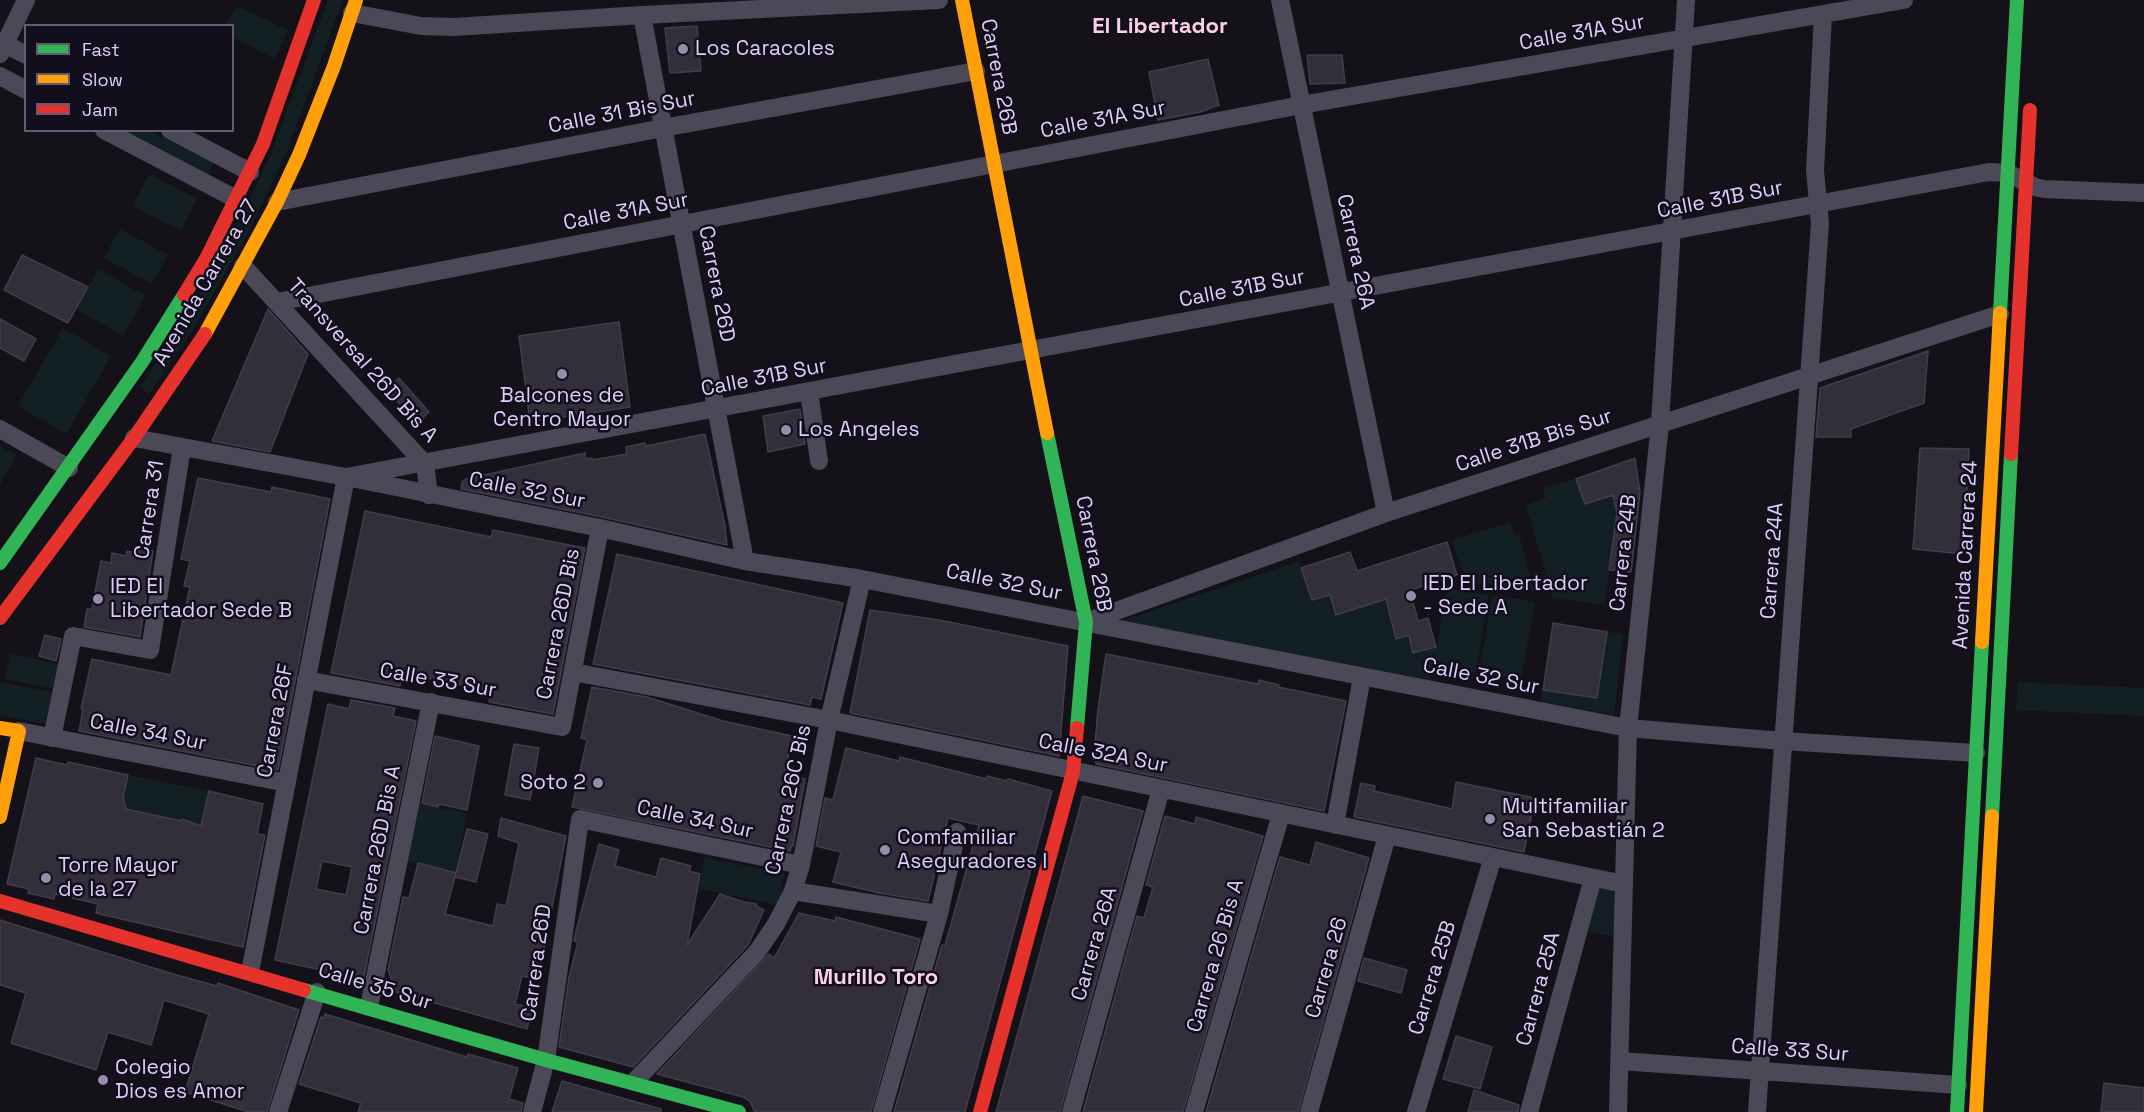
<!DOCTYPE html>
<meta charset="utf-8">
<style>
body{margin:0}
#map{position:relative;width:2144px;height:1112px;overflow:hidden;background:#141218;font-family:"Space Grotesk",sans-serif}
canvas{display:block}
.legend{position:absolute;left:24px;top:24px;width:210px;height:108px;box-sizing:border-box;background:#130e1c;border:2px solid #635b74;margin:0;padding:8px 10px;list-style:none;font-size:18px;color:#dccff9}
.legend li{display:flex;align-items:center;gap:12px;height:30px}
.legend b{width:30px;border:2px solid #635b74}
</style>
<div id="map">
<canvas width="2144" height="1112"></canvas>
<ul class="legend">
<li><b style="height:8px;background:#30b455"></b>Fast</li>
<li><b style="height:8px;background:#ff9f0a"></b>Slow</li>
<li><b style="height:8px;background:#e5322d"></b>Jam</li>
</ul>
</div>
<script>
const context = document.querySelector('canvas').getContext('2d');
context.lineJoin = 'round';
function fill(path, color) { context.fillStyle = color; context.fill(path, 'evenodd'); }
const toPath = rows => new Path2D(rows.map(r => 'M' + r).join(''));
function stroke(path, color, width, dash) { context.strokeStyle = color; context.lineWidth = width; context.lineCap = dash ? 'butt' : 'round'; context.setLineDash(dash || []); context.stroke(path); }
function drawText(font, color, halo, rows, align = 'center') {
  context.font = font + ' "Space Grotesk",sans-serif'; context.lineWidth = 5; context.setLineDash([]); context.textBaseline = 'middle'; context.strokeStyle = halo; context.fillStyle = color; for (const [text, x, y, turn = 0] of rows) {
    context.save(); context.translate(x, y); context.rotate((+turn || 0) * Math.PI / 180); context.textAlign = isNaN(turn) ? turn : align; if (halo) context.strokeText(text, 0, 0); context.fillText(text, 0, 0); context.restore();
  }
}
const green = toPath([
 [328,0,343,0,287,151,247,235,194,328,149,394,140,387,190,311,232,236,270,156],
 [237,6,288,30,275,59,233,37,232,26,225,25],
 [122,131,151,131,214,163,208,175],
 [149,174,197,199,181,231,133,206],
 [120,229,168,255,152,284,104,258],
 [98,269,146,296,123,336,76,309],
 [63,328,111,356,66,434,18,406],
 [0,446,16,455,0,485],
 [1576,479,1585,504,1613,495,1617,513,1605,605,1553,598,1526,505,1546,498,1543,488],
 [1510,522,1515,535,1519,534,1534,592,1466,581,1452,540],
 [1299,561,1312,600,1330,595,1336,615,1386,599,1397,639,1409,635,1413,653,1437,647,1447,588,1489,595,1476,673,1434,666,1430,680,1121,621],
 [1492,595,1535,602,1521,680,1479,672],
 [1607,632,1623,634,1614,715,1540,701,1543,690,1597,698],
 [10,654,59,664,54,689,5,679],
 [0,682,52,692,45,724,0,715],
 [2018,682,2144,688,2144,716,2016,710],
 [128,775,209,791,201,826,120,808],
 [418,804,467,813,456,872,406,861],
 [704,857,784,874,779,905,699,889],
 [1593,878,1624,884,1622,938,1579,930]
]);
const building = toPath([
 [697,26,701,71,670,73,665,28,697,26],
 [1307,55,1342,55,1345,83,1310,84,1307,55],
 [1208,59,1219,105,1200,112,1158,120,1149,72,1208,59],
 [22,255,88,287,68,323,4,290,22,255],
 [268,309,308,354,270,452,212,441,268,309],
 [0,319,36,339,24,361,0,348,0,319],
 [619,322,630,407,530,422,519,336,619,322],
 [1928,351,1924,403,1851,429,1851,437,1816,437,1820,388,1928,351],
 [399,378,429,412,417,423,386,389,399,378],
 [800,409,805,444,768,452,763,416,800,409],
 [705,434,725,526,727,545,602,517,461,489,462,482,466,479,585,453,586,459,592,458,592,460,627,454,626,447,645,443,646,446,705,434],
 [1920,448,1969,449,1964,554,1913,549,1920,448],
 [1635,458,1640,492,1631,572,1609,570,1617,513,1613,495,1585,504,1576,479,1635,458],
 [198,478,271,492,272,487,330,499,278,770,79,731,83,709,81,709,92,659,171,675,190,587,184,586,190,561,181,559,198,478],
 [365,511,491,537,493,530,585,548,553,714,489,702,491,691,402,673,400,686,331,673,365,511],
 [1447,542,1457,575,1410,590,1418,621,1428,618,1436,647,1413,653,1409,635,1396,639,1386,599,1336,615,1330,595,1312,600,1301,568,1350,552,1357,571,1447,542],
 [134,547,153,551,140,637,84,627,87,609,92,609,101,561,111,563,112,553,126,556,127,551,133,552,134,547],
 [617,554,843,603,821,699,812,697,810,705,593,664,617,554],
 [870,610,939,620,1068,646,1059,756,850,713,870,610],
 [1553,623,1607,632,1597,698,1543,690,1553,623],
 [45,635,61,639,56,661,39,656,45,635],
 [1106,654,1258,684,1259,680,1279,685,1278,687,1346,701,1324,811,1096,764,1095,744,1098,709,1106,654],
 [592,687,647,697,723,721,792,736,785,774,805,779,793,846,792,845,790,851,572,807,587,740,581,738,592,687],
 [351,700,395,708,393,716,416,721,363,981,352,979,352,981,320,974,321,970,275,960,328,704,349,709,351,700],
 [322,861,352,867,346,895,316,889,322,861],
 [435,736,479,746,467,810,439,804,438,807,422,803,435,736],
 [514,744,539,748,530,800,505,795,514,744],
 [846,748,899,761,900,757,986,779,987,776,1007,781,1008,779,1052,791,965,1112,894,1112,942,945,945,945,979,825,948,818,928,901,879,893,833,882,841,852,816,846,825,798,833,800,846,748],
 [36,758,67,765,68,762,128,775,123,797,126,809,181,821,182,819,201,826,209,791,263,804,257,834,265,835,243,947,104,915,96,913,98,904,55,894,54,899,28,893,29,889,7,884,36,758],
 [1456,782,1535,798,1524,852,1354,817,1361,783,1375,786,1374,791,1452,809,1456,782],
 [1083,796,1143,811,1060,1112,996,1112,1083,796],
 [1165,816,1195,824,1196,817,1263,836,1183,1112,1083,1112,1137,916,1144,918,1153,887,1146,885,1165,816],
 [501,818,566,836,538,979,522,976,515,1004,532,1008,527,1029,396,992,388,970,403,897,409,898,418,863,456,873,445,914,493,926,497,904,506,906,519,843,498,836,501,818],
 [467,829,488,834,476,882,455,877,467,829],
 [1316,842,1369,858,1298,1112,1206,1112,1280,857,1310,865,1316,842],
 [599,844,619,850,615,866,656,877,661,858,691,866,689,871,700,874,687,945,720,894,744,902,757,904,756,906,764,910,748,945,633,1067,559,1047,569,977,578,942,574,941,576,931,599,844],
 [799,913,835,921,836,917,920,939,871,1112,758,1112,754,1111,750,1101,743,1097,657,1074,769,954,774,958,799,913],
 [0,920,173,974,217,986,218,983,299,1010,267,1112,249,1112,185,1092,209,1014,164,1000,151,1045,108,1032,96,1070,11,1043,26,993,0,985,0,920],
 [1364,958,1407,970,1401,993,1358,981,1364,958],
 [325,1014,467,1057,468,1054,518,1068,509,1099,523,1103,521,1112,358,1112,361,1103,299,1084,321,1017,324,1018,325,1014],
 [1456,1036,1492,1047,1480,1089,1443,1079,1456,1036],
 [562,1081,661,1109,661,1112,552,1112,562,1081],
 [2104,1083,2144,1088,2144,1112,2101,1112,2104,1083],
 [1474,1090,1519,1105,1518,1112,1468,1112,1474,1090]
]);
const street = toPath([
 [1280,0,1386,513],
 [352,13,421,26,454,27,642,15,939,0],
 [642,15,745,561],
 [5,44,26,55],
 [0,54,26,0],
 [0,76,26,90],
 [104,130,236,199],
 [170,130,250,172],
 [277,202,663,128,976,71],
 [243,266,425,464,429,495],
 [277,302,1301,105,1904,0],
 [809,392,819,461],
 [0,429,69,468],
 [134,438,346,477,600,528,745,561,862,579,1628,728,1782,741,1976,753],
 [1086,622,1386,513,2000,314],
 [573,672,829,720,1624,884],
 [306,680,562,727,600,528],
 [19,731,287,783],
 [52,738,73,636,150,650,182,447],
 [1335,825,1362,677],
 [793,891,939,914],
 [250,972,346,477,1989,172,2008,173,2035,187,2044,189,2144,193],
 [369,1007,431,702],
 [1620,1061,1958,1085],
 [634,1082,757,952,776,924,793,891,801,865,829,720,862,579],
 [278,1112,317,992],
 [532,1112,546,1060,580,819,801,865],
 [882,1112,939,914,957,832],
 [1071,1112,1161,789],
 [1194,1112,1281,814],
 [1309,1112,1387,836],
 [1416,1112,1493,857],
 [1529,1112,1593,878],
 [1618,1112,1628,728,1660,424,1686,0],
 [1757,1112,1820,224,1815,171,1823,14]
]);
const fast = toPath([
 [2000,313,2017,0],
 [1047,433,1086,622,1077,728],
 [0,563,142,362,184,295],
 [1992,816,2011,454],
 [304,990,546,1060,739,1112],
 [1957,1112,1982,642]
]);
const slow = toPath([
 [962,0,1047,433],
 [205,334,277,202,299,155,334,66,356,0],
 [1982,642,2000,313],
 [0,728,19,731,0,817],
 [1976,1112,1992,816]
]);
const jam = toPath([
 [184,295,206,259,263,144,314,0],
 [2011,454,2030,110],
 [0,618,134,438,205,334],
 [0,901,304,990],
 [980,1112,1073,772,1077,728]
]);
const markers = [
 [683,49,6,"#968daa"],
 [562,374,6,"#968daa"],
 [786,430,6,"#968daa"],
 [1411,596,6,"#968daa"],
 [98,599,6,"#968daa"],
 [598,783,6,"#968daa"],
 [1490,819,6,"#968daa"],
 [885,850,6,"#968daa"],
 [46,878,6,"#968daa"],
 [103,1080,6,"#968daa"]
];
const streetNames = [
 ["Calle 31A Sur",1582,33,-10],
 ["Carrera 26B",998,77,79],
 ["Calle 31 Bis Sur",622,113,-11],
 ["Calle 31A Sur",1103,120,-11],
 ["Calle 31B Sur",1720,200,-11],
 ["Calle 31A Sur",626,212,-11],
 ["Carrera 26A",1355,252,78],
 ["Avenida Carrera 27",206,283,-60],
 ["Carrera 26D",716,284,79],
 ["Calle 31B Sur",1242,289,-11],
 ["Transversal 26D Bis A",362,361,48],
 ["Calle 31B Sur",764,378,-11],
 ["Calle 31B Bis Sur",1534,441,-18],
 ["Calle 32 Sur",527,491,11],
 ["Carrera 31",150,510,-81],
 ["Carrera 24B",1624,553,-84],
 ["Carrera 26B",1093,554,79],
 ["Avenida Carrera 24",1966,555,-87],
 ["Carrera 24A",1773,561,-86],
 ["Calle 32 Sur",1004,583,11],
 ["Carrera 26D Bis",559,624,-79],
 ["Calle 32 Sur",1481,677,11],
 ["Calle 33 Sur",438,681,10],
 ["Carrera 26F",276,721,-79],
 ["Calle 34 Sur",148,733,11],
 ["Calle 32A Sur",1103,754,11],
 ["Carrera 26C Bis",789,800,-78],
 ["Calle 34 Sur",695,820,12],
 ["Carrera 26D Bis A",378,850,-79],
 ["Carrera 26A",1095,944,-74],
 ["Carrera 26 Bis A",1216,956,-74],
 ["Carrera 26D",537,963,-82],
 ["Carrera 26",1327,968,-74],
 ["Carrera 25B",1433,978,-73],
 ["Calle 35 Sur",375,987,17],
 ["Carrera 25A",1539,989,-75],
 ["Calle 33 Sur",1790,1051,4]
];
const poiNames = [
 ["Los Caracoles",695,49],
 ["Balcones de",562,396,"center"],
 ["Centro Mayor",562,420,"center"],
 ["Los Angeles",798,430],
 ["IED El Libertador",1423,584],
 ["- Sede A",1423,608],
 ["IED El",110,587],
 ["Libertador Sede B",110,611],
 ["Soto 2",586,783,"right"],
 ["Multifamiliar",1502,807],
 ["San Sebastián 2",1502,831],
 ["Comfamiliar",897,838],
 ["Aseguradores I",897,862],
 ["Torre Mayor",58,866],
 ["de la 27",58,890],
 ["Colegio",115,1068],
 ["Dios es Amor",115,1092]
];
const neighbourhoodNames = [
 ["El Libertador",1160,27],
 ["Murillo Toro",876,978]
];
fill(green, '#122023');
fill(building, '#332f3a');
stroke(building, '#423c4b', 1.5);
stroke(street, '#4b4858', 18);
stroke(fast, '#30b455', 14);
stroke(slow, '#ff9f0a', 14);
stroke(jam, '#e5322d', 14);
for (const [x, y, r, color] of markers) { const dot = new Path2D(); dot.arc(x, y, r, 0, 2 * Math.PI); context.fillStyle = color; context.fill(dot); stroke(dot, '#130e1c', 2); }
drawText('21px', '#dccff9', '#130e1c', streetNames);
drawText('21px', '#dccff9', '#130e1c', poiNames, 'left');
drawText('bold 22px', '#f9d1e2', '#130e1c', neighbourhoodNames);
</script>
